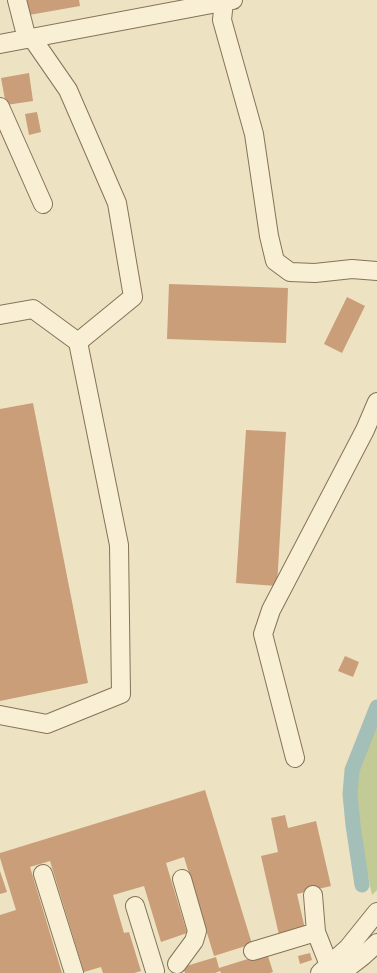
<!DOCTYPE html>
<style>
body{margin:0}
canvas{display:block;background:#ede2c1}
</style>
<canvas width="377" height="973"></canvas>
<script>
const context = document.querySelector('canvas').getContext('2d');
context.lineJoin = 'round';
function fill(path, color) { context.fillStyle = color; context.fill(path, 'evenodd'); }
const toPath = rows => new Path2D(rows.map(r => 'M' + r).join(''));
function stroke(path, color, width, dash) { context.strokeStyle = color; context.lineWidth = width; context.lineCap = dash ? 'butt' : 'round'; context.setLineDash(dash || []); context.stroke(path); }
const green = toPath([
 [377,720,377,890,372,895,357,824,355,793,359,761]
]);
const canal = toPath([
 [362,885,353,825,350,794,352,770,377,707]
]);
const building = toPath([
 [26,0,79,0,80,6,29,15],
 [29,73,33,101,6,105,1,78],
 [37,112,41,132,29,135,25,114],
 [169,284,288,288,286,343,167,339],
 [347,297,365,306,342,353,324,344],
 [33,403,88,683,0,701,0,409],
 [246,430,286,432,277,586,236,583],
 [345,656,359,662,353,677,338,671],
 [205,790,252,944,214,956,184,857,166,863,187,933,161,942,144,886,113,895,124,933,129,932,141,971,134,973,103,973,101,967,84,972,50,861,30,867,62,973,0,973,0,915,16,910,0,858,0,853],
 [285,815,288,828,316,821,331,886,297,894,305,929,279,935,261,856,278,852,271,818],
 [0,871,7,892,0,894],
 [267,953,273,972,270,973,221,973,220,971,215,973,185,973,183,967,216,957,219,968],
 [310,953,312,960,300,964,298,956]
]);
const minor = toPath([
 [17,0,27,39],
 [224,1,222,20,254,134,269,236,275,261,290,272,315,273,352,269,377,271],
 [0,44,233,0],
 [0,107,43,204],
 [0,315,33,309,78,342],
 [0,715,47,724,121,694,119,545,78,342,133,297,117,203,68,90,32,38],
 [295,758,263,634,271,610,365,430,377,402],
 [43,874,74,973],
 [313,895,316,932,329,965],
 [135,906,155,971],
 [253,951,316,932],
 [177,964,194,941,197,931,182,879],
 [320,973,348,948,377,912],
 [341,973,363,956,377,943]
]);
fill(green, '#c2ca95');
stroke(canal, '#a4bfb8', 15);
fill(building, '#ca9e78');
stroke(minor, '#857359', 20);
stroke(minor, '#f8efd4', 18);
</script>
